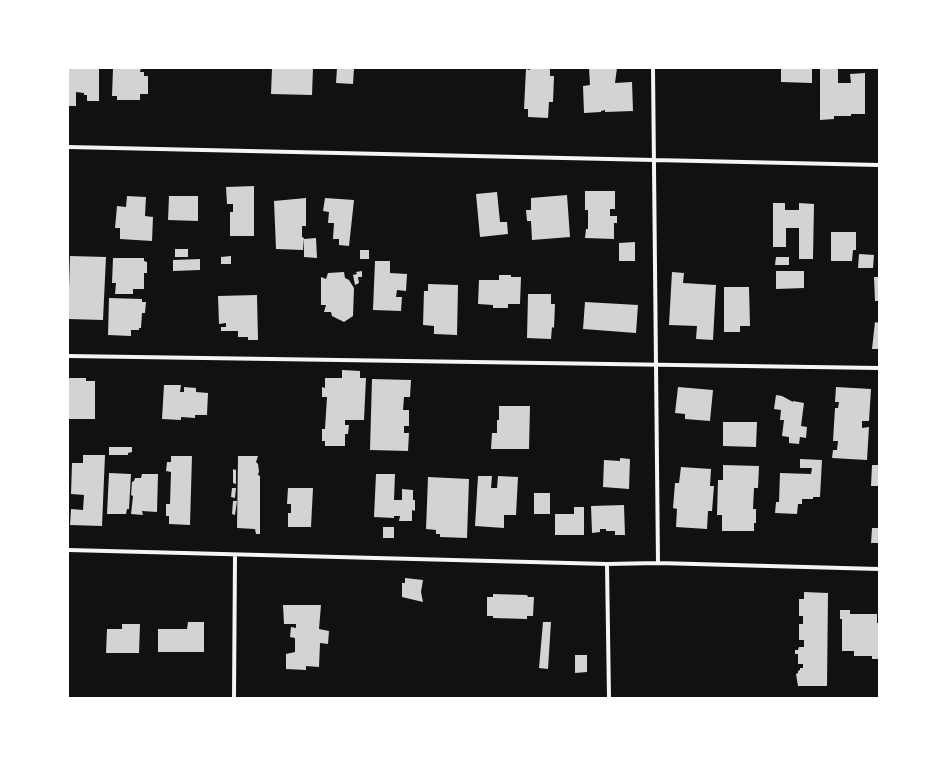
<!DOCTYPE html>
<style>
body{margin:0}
#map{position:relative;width:947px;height:766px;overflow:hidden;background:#111;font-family:"Open Sans",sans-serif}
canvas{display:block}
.frame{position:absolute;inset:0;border:69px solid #fff;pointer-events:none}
</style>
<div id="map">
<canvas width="947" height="766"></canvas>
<div class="frame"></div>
</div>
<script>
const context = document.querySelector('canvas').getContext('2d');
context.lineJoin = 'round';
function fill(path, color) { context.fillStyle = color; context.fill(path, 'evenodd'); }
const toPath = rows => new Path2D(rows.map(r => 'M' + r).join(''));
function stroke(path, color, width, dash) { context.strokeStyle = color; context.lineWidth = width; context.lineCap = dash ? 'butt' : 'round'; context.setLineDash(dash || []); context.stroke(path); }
const building = toPath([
 [68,68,99,68,99,101,87,101,87,95,84,95,84,93,76,92,76,106,68,106],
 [113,68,141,68,140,72,144,72,144,76,148,76,148,94,140,94,140,100,117,100,117,96,112,96],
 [272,68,313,68,312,95,271,94],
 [337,68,354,68,353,84,336,83],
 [530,68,550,68,550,76,554,76,553,102,549,102,548,118,528,117,528,109,524,109,526,69,530,70],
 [589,68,617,68,615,83,632,82,633,111,605,112,605,110,601,111,601,112,584,113,583,86,590,85],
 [781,68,812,68,812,83,781,82],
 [820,68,838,68,838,83,851,83,850,74,865,73,865,114,851,114,851,116,834,116,834,119,820,120],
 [254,186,254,236,230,236,230,212,233,212,233,204,227,204,226,187],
 [585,191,615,191,615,209,610,209,610,216,617,216,617,223,614,223,614,239,585,238,586,229,588,229,588,210,585,210],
 [497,192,500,222,507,222,508,234,480,237,476,194],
 [567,195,570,237,532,240,531,221,527,221,526,210,531,210,531,198],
 [127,196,146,197,145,216,153,217,152,241,120,239,120,228,115,228,117,206,126,207],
 [169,196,198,196,198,221,168,220],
 [306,198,306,226,302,226,302,237,304,238,303,250,276,249,274,201],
 [325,198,354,200,349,246,339,245,339,239,333,239,334,223,328,223,329,212,323,211],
 [773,203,785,203,785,210,799,210,799,203,814,204,813,259,799,259,799,228,786,228,786,247,773,247],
 [831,232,856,232,856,250,853,250,852,261,831,261],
 [316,238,317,258,304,257,304,239],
 [635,242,635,261,619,261,619,243],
 [175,249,188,249,188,257,175,257],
 [360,250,369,250,369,259,360,259],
 [859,254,874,255,873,268,858,268],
 [70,256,106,257,103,320,68,319],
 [231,256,231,264,221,264,221,257],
 [776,257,789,257,789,265,775,265],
 [113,258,144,258,144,261,147,262,147,273,144,273,144,289,133,289,133,294,115,294,116,283,112,283],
 [200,259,200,270,173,271,173,260],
 [375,261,390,261,390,273,407,274,406,291,397,290,396,297,402,297,401,311,373,310],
 [362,271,362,277,358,277,359,283,355,285,353,275,357,274,356,272],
 [776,271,804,271,804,288,776,289],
 [344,272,345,278,349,280,354,288,353,316,344,322,332,316,331,312,324,312,326,305,321,305,321,277,326,279,328,273],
 [672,272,684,273,683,283,716,285,713,340,696,339,697,326,669,325],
 [499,275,511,275,511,277,521,277,520,304,508,304,508,308,493,308,493,305,478,304,479,280,499,280],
 [874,277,879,277,879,301,875,301],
 [428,284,458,285,457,335,434,334,434,326,423,325,424,291,428,291],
 [724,287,749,287,750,326,740,326,740,332,724,332],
 [528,294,551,294,551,304,555,304,554,328,552,327,551,339,527,338],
 [257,295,258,340,248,340,248,337,238,337,238,331,221,331,221,327,226,327,226,323,219,324,218,296],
 [109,298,142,299,142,302,146,302,145,313,142,313,141,328,139,328,139,330,131,330,131,336,108,335],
 [585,302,638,305,636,333,583,329],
 [875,322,879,323,879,349,872,349],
 [342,370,360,371,360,378,366,378,364,420,345,420,345,425,349,425,348,434,345,434,345,446,325,446,325,441,322,441,322,429,325,429,327,397,322,397,322,387,325,388,325,378,342,378],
 [69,378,86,378,86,381,95,381,95,419,68,419,68,383,69,383],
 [372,379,411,380,410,397,404,397,403,410,409,410,409,426,404,426,404,433,409,433,408,451,370,450],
 [164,385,181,385,180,392,184,392,184,387,196,388,196,392,208,393,207,415,195,415,195,418,181,417,181,420,162,419],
 [678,387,713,390,710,421,685,419,685,414,675,413],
 [836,387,871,389,869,421,862,421,862,428,869,427,867,460,832,458,833,450,837,450,838,441,833,441,835,408,838,408,839,402,835,402],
 [776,395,782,396,793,402,793,401,804,403,801,426,807,427,806,438,800,437,799,444,789,443,789,437,782,436,784,420,780,420,781,410,774,409],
 [499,406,530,406,529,449,491,449,492,433,497,433,497,420,499,420],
 [723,422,757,422,756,447,723,446],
 [109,447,132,447,132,452,128,453,128,455,109,455],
 [83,455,105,455,102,526,70,525,71,509,83,510,84,495,71,494,72,463,83,463],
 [171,456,192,456,190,525,169,524,169,516,166,516,166,504,170,504,171,472,166,471,167,462,171,462],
 [238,456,258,456,256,462,258,464,259,471,258,475,260,476,260,534,256,534,255,529,237,528],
 [620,458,630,459,629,489,603,487,604,460,620,461],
 [800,459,822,460,820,497,813,497,813,499,802,499,802,504,798,504,797,514,775,513,776,502,779,502,780,473,811,474,812,468,800,468],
 [723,465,759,466,758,488,754,488,753,509,756,509,756,523,754,523,754,531,722,531,722,515,717,515,718,480,723,480],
 [872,465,879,465,879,486,871,486],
 [681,467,711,469,710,486,714,486,712,511,708,511,707,529,676,527,677,509,673,508,675,483,679,483],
 [233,469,236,470,236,484,233,483],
 [109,473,131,474,129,509,127,509,126,514,107,514],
 [142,474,158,474,157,512,142,511,143,515,131,514,133,496,131,495,132,482,134,481,135,478,141,478],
 [376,474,395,474,394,500,402,500,402,489,413,490,413,500,415,500,415,511,412,510,412,521,399,521,400,516,394,516,394,518,374,517],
 [478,476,492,476,491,488,497,488,498,476,518,477,516,515,504,515,504,528,475,526],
 [428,477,469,479,467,538,440,537,440,534,436,534,436,530,426,529],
 [232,488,236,488,235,498,231,497],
 [288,488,313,488,311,527,288,527,288,513,291,513,291,504,287,504],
 [534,493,550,493,550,514,534,514],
 [233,501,237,501,235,515,232,514],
 [624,505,625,535,615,535,615,531,606,531,606,529,600,529,600,532,592,533,591,506],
 [574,507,584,507,584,535,555,535,555,514,574,514],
 [383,527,394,527,394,538,383,538],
 [872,528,879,528,879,543,871,543],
 [405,578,423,580,421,592,423,602,402,597,402,583,405,583],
 [804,592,828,593,827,686,798,686,796,674,798,673,798,671,800,670,800,668,803,668,803,664,798,664,798,654,795,654,795,650,798,650,799,647,804,647,804,640,799,640,799,624,803,624,803,616,799,616,799,599,804,599],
 [493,594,527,595,528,597,534,597,533,616,527,616,527,619,493,618,493,616,487,616,487,597,493,597],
 [283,605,321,605,319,629,329,631,328,644,320,643,319,667,306,666,306,670,286,669,286,654,295,652,295,638,290,637,291,627,296,628,296,624,284,624],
 [840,610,850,610,850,614,877,614,877,623,879,623,879,659,872,659,872,656,854,656,854,651,842,651,842,619,840,619],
 [188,622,204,622,204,652,158,652,158,629,187,629],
 [543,622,551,622,548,669,539,668],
 [122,624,140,624,139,653,106,653,107,629,122,629],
 [575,655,587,655,587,672,575,673]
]);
const minor = toPath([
 [653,68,658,563],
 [68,147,879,165],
 [68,356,879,368],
 [68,550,607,564,658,563,879,569],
 [607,564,609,698],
 [234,698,235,555]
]);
fill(building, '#d3d3d3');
stroke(minor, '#f5f5f5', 4);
</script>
